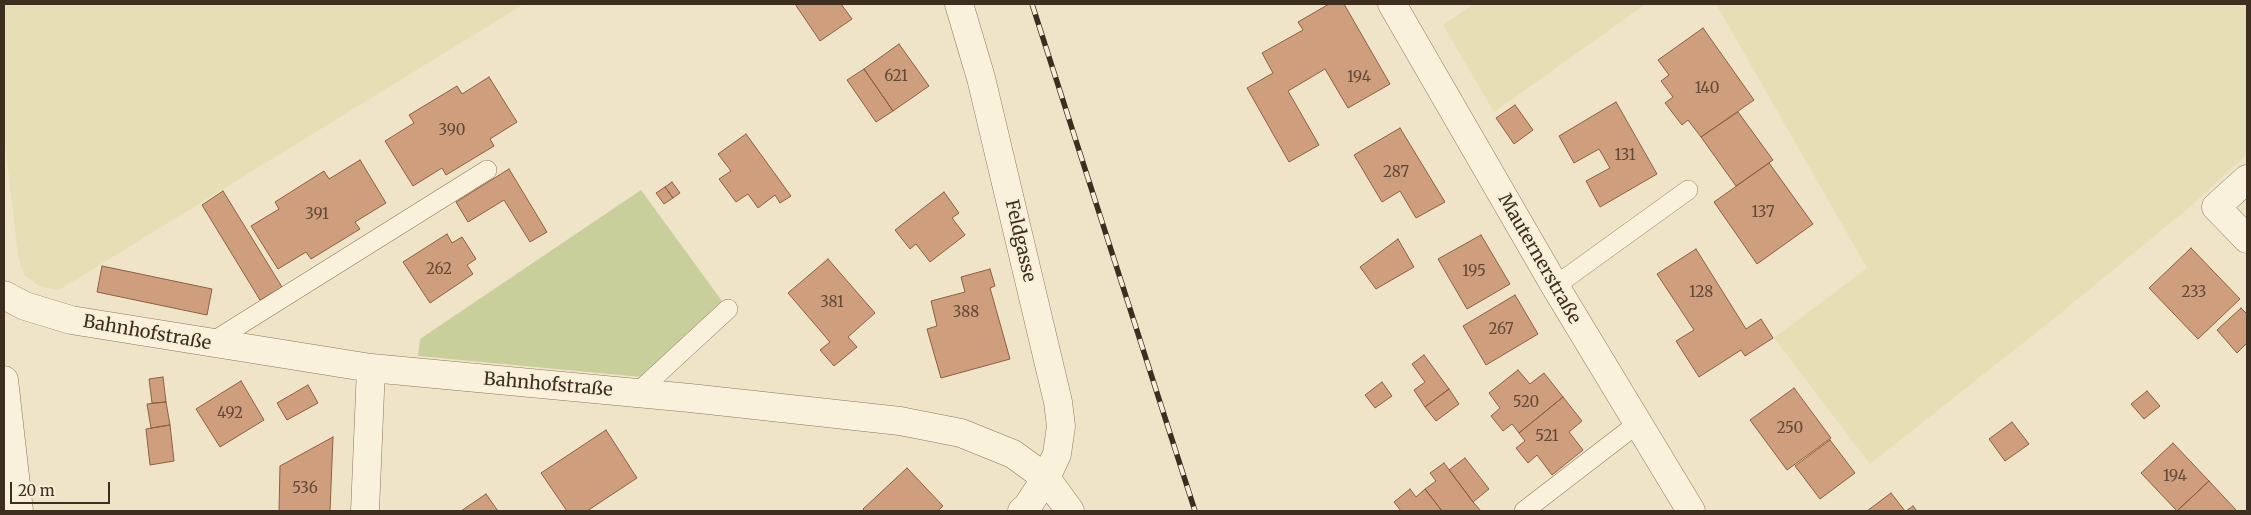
<!DOCTYPE html>
<meta charset="utf-8">
<style>
body{margin:0}
#map{position:relative;width:2251px;height:515px;overflow:hidden;background:#f0e4c8;font-family:Merriweather,serif}
canvas{display:block}
.frame{position:absolute;inset:0;border:5px solid #3d2e20;pointer-events:none}
.scale{position:absolute;left:10px;top:482px;width:100px;height:22px;box-sizing:border-box;border:2px solid #3d2e20;border-top:0;padding-left:6px;font-size:15px;line-height:18px;white-space:nowrap;color:#3d2e20;-webkit-text-stroke:4px #f7eed8;paint-order:stroke}
</style>
<div id="map">
<canvas width="2251" height="515"></canvas>
<div class="frame"></div>
<div class="scale">20 m</div>
</div>
<script>
const context = document.querySelector('canvas').getContext('2d');
context.lineJoin = 'round';
function fill(path, color) { context.fillStyle = color; context.fill(path, 'evenodd'); }
const toPath = rows => new Path2D(rows.map(r => 'M' + r).join(''));
function stroke(path, color, width, dash) { context.strokeStyle = color; context.lineWidth = width; context.lineCap = dash ? 'butt' : 'round'; context.setLineDash(dash || []); context.stroke(path); }
function drawText(font, color, halo, rows, align = 'center') {
  context.font = font + ' Merriweather,serif'; context.lineWidth = 4; context.setLineDash([]); context.textBaseline = 'middle'; context.strokeStyle = halo; context.fillStyle = color; for (const [text, x, y, turn = 0] of rows) {
    context.save(); context.translate(x, y); context.rotate((+turn || 0) * Math.PI / 180); context.textAlign = isNaN(turn) ? turn : align; if (halo) context.strokeText(text, 0, 0); context.fillText(text, 0, 0); context.restore();
  }
}
const farmland = toPath([
 [4,4,524,4,59,290,41,287,24,275,18,256,4,134],
 [1474,4,1646,4,1494,112,1443,25],
 [1716,4,2247,4,2247,154,2191,206,2051,321,1870,464,1774,338,1867,268]
]);
const green = toPath([
 [641,190,722,301,641,377,418,356,420,339]
]);
const building = toPath([
 [795,4,841,4,852,19,820,41,795,4],
 [1329,4,1344,4,1390,84,1348,108,1325,69,1288,91,1319,145,1289,162,1247,88,1273,73,1262,53,1303,30,1298,22,1329,4],
 [1703,28,1754,100,1701,137,1688,120,1682,125,1665,103,1673,97,1661,81,1669,75,1658,60,1703,28],
 [899,44,929,86,893,111,864,69,899,44],
 [864,69,893,111,876,122,847,80,864,69],
 [489,77,517,122,490,139,494,146,446,175,442,168,413,186,385,141,414,123,409,115,457,86,462,94,489,77],
 [1616,102,1657,174,1600,207,1586,181,1610,168,1599,149,1574,163,1559,136,1616,102],
 [1515,105,1533,130,1514,144,1496,118,1515,105],
 [1738,112,1773,160,1736,186,1701,137,1738,112],
 [1400,128,1445,202,1416,218,1400,191,1382,202,1354,155,1400,128],
 [746,134,791,196,780,203,775,195,758,208,748,194,736,202,719,179,731,171,718,154,746,134],
 [360,160,386,203,355,222,360,229,311,259,306,252,278,269,251,226,279,209,275,202,324,171,329,179,360,160],
 [1769,163,1813,224,1757,264,1714,202,1769,163],
 [509,169,547,232,530,242,504,200,468,222,456,202,509,169],
 [672,182,680,193,673,198,665,187,672,182],
 [665,187,673,198,664,204,656,193,665,187],
 [223,191,282,287,260,300,202,205,223,191],
 [944,192,959,213,952,218,965,235,930,262,916,244,910,249,895,230,944,192],
 [447,234,452,243,462,237,476,259,467,265,473,274,430,303,403,262,447,234],
 [1481,235,1510,284,1467,309,1438,259,1481,235],
 [1398,239,1414,267,1376,289,1360,267,1398,239],
 [2191,248,2240,299,2198,339,2149,288,2191,248],
 [1696,249,1746,329,1761,319,1773,338,1745,356,1741,350,1699,377,1676,341,1694,330,1657,274,1696,249],
 [828,259,875,313,848,337,857,347,834,366,820,350,830,342,788,293,828,259],
 [102,266,212,289,207,315,97,292,102,266],
 [990,269,995,286,990,288,1010,359,941,378,927,329,937,326,931,301,965,292,961,277,990,269],
 [1515,295,1538,334,1486,365,1463,326,1515,295],
 [2241,308,2247,314,2247,343,2237,353,2217,330,2241,308],
 [1424,355,1449,389,1425,407,1414,390,1425,382,1412,364,1424,355],
 [1518,370,1530,384,1544,373,1563,397,1519,433,1512,424,1503,431,1491,416,1500,408,1489,393,1518,370],
 [163,377,166,402,152,403,149,379,163,377],
 [241,381,264,420,220,447,196,409,241,381],
 [1382,382,1392,396,1375,408,1365,395,1382,382],
 [308,385,318,403,287,420,277,403,308,385],
 [1794,388,1831,438,1787,470,1750,420,1794,388],
 [1449,389,1459,404,1436,421,1425,407,1449,389],
 [2147,391,2160,406,2144,419,2131,404,2147,391],
 [1563,397,1582,421,1569,432,1583,450,1552,475,1537,455,1528,463,1516,448,1525,441,1519,433,1563,397],
 [166,402,170,425,151,428,147,404,166,402],
 [2012,422,2029,444,2005,461,1989,439,2012,422],
 [170,425,174,461,150,465,146,429,170,425],
 [606,430,637,478,587,511,567,511,541,473,606,430],
 [333,437,330,511,279,511,280,466,333,437],
 [1830,440,1855,473,1820,499,1795,466,1830,440],
 [2173,443,2209,481,2177,511,2141,473,2173,443],
 [1465,458,1489,489,1473,502,1449,470,1465,458],
 [1444,463,1473,502,1481,511,1442,511,1425,489,1436,481,1430,473,1444,463],
 [907,468,943,506,938,511,865,511,863,509,907,468],
 [2209,481,2237,511,2177,511,2209,481],
 [1410,489,1416,497,1425,489,1442,511,1401,511,1394,502,1410,489],
 [1891,493,1905,511,1867,511,1891,493],
 [486,494,498,511,461,511,486,494],
 [1913,506,1917,511,1906,511,1913,506]
]);
const service = toPath([
 [1555,286,1688,190],
 [209,344,487,170],
 [637,393,728,309],
 [1524,511,1637,424]
]);
const minor = toPath([
 [959,4,981,78,1058,402,1061,426,1057,454,1046,478,1027,507,1022,511],
 [2247,179,2216,207,2247,239],
 [4,295,25,306,71,320,371,368,690,398,900,421,961,433,1013,454,1046,478,1070,511],
 [365,511,371,368]
]);
const tertiary = toPath([
 [1392,4,1555,286,1691,511],
 [4,380,19,511]
]);
const rail = toPath([
 [1032,4,1195,511]
]);
const numberNames = [
 ["621",896,77],
 ["194",1359,78],
 ["140",1707,89],
 ["390",452,131],
 ["131",1625,156],
 ["287",1396,173],
 ["137",1763,213],
 ["391",317,215],
 ["262",439,270],
 ["195",1474,272],
 ["128",1701,293],
 ["233",2194,293],
 ["381",832,303],
 ["388",966,313],
 ["267",1501,330],
 ["520",1526,403],
 ["492",230,414],
 ["250",1790,429],
 ["521",1547,437],
 ["194",2175,477],
 ["536",305,489]
];
const streetNames = [
 ["Feldgasse",1020,241,77],
 ["Mauternerstraße",1539,259,60],
 ["Bahnhofstraße",147,333,10],
 ["Bahnhofstraße",548,385,5]
];
fill(farmland, '#e6deb5');
fill(green, '#c9cf9b');
fill(building, '#cf9f7d');
stroke(building, '#8d5f41', 1);
stroke(service, '#8d765c', 20);
stroke(minor, '#8d765c', 29);
stroke(tertiary, '#8d765c', 29);
stroke(service, '#faf1dc', 19);
stroke(minor, '#faf1dc', 28);
stroke(tertiary, '#faf1dc', 28);
stroke(rail, '#3d2e20', 5.5);
stroke(rail, '#f7eed8', 4, [11]);
drawText('15px', '#624a37', null, numberNames);
drawText('18px', '#3d2e20', '#f7eed8', streetNames);
</script>
